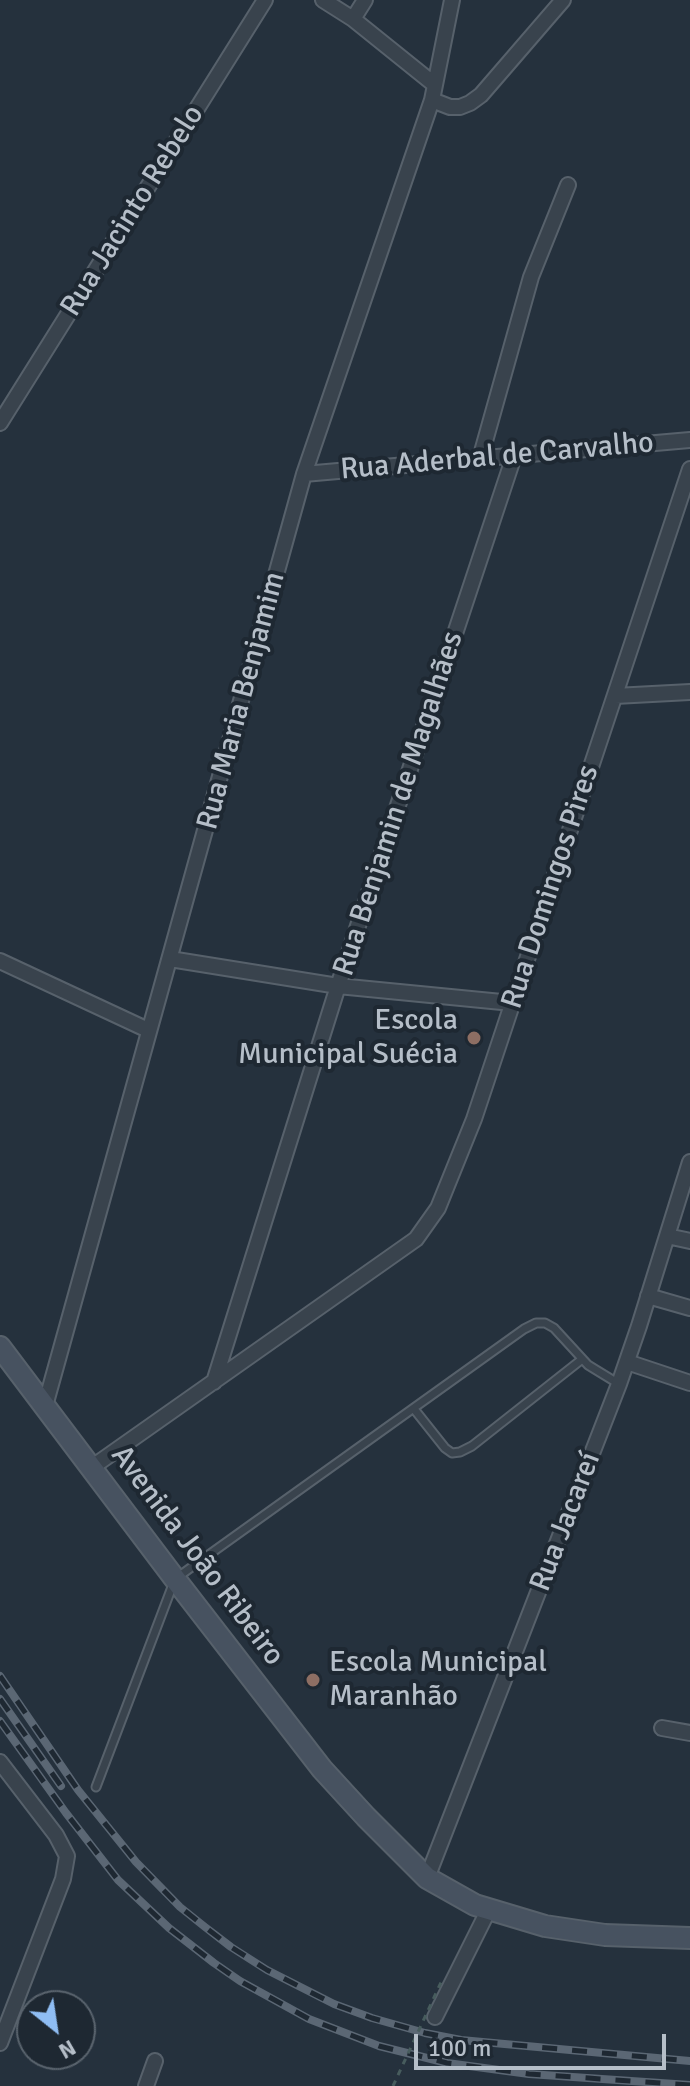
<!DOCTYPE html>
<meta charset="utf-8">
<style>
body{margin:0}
#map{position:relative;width:690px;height:2086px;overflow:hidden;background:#25313d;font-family:Signika,sans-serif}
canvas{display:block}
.north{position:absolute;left:16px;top:1990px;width:80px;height:80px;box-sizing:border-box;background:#1e2832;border:2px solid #5a646e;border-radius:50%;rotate:150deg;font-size:22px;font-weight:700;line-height:32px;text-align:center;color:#b5bec8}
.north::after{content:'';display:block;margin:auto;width:28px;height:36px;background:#8fbdf3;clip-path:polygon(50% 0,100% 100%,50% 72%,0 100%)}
.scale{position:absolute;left:414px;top:2034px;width:252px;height:36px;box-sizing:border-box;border:4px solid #b5bec8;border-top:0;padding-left:10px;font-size:24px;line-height:28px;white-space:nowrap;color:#b5bec8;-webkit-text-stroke:6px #1e2832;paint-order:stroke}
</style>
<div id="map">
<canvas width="690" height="2086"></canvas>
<div class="north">N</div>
<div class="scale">100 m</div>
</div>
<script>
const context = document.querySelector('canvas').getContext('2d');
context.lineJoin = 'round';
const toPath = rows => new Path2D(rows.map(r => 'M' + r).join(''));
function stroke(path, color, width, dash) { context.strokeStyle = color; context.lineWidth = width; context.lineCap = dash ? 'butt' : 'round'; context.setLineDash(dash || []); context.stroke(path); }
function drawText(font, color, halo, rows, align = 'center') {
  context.font = font + ' Signika,sans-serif'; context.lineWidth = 8; context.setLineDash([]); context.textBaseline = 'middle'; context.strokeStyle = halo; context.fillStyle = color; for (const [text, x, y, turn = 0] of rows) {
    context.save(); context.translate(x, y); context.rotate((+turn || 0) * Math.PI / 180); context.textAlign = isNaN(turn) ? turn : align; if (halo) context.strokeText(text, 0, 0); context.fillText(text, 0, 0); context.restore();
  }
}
const service = toPath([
 [414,1409,445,1448,452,1453,460,1452,472,1446,581,1360],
 [96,1787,175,1579,524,1329,536,1323,545,1323,554,1328,588,1365,619,1384]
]);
const minor = toPath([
 [323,0,353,19,435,85],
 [353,19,365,0],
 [432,100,450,107,460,107,470,103,481,95,563,0],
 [0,423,265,0],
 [480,459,531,277,568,185],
 [304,474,690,440],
 [615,696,690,692],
 [170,959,338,986,512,1003],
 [0,961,148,1030],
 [667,1236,690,1241],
 [648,1296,690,1308],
 [627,1362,690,1383],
 [214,1382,338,986,514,456],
 [45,1406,304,474,432,100,452,0],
 [91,1468,416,1239,438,1208,474,1119,690,469],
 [662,1728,690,1733],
 [0,1762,56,1835,67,1856,63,1879,0,2043],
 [427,1878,619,1384,639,1326,690,1162],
 [435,2017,489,1909],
 [146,2086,155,2061]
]);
const secondary = toPath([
 [0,1347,175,1579,322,1769,366,1817,427,1878,475,1905,545,1926,605,1935,690,1938]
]);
const rail = toPath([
 [0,1676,78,1790,136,1862,180,1907,205,1927,231,1947,267,1970,334,2004,372,2018,425,2033,461,2040,690,2061],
 [0,1699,61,1786],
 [0,1721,66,1813,118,1880,169,1928,214,1963,240,1981,309,2019,379,2046,447,2063,529,2074,690,2085]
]);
const pathBridge = toPath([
 [393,2086,443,1978]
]);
const markers = [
 [474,1038,8,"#8d6e63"],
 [313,1680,8,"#8d6e63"]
];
const streetNames = [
 ["Rua Jacinto Rebelo",133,211,-58],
 ["Rua Aderbal de Carvalho",497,457,-5],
 ["Rua Maria Benjamim",242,701,-75],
 ["Rua Benjamin de Magalhães",399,804,-72],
 ["Rua Domingos Pires",551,887,-72],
 ["Rua Jacareí",566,1522,-69],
 ["Avenida João Ribeiro",197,1556,53]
];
const poiNames = [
 ["Escola",458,1021],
 ["Municipal Suécia",458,1055],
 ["Escola Municipal",329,1663,"left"],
 ["Maranhão",329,1697,"left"]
];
stroke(service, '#57616b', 11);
stroke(minor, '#57616b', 18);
stroke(secondary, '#57616b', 24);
stroke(service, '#39434d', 7);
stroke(minor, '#39434d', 14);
stroke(secondary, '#475260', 20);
stroke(rail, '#5b6774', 8);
stroke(rail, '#1e2832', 5, [15]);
stroke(pathBridge, '#475c5d', 3, [6, 6]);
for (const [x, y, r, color] of markers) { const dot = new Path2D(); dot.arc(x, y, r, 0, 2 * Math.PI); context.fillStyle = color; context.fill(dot); stroke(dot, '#1e2832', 3); }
drawText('30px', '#b5bec8', '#1e2832', streetNames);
drawText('30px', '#b5bec8', '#1e2832', poiNames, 'right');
</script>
